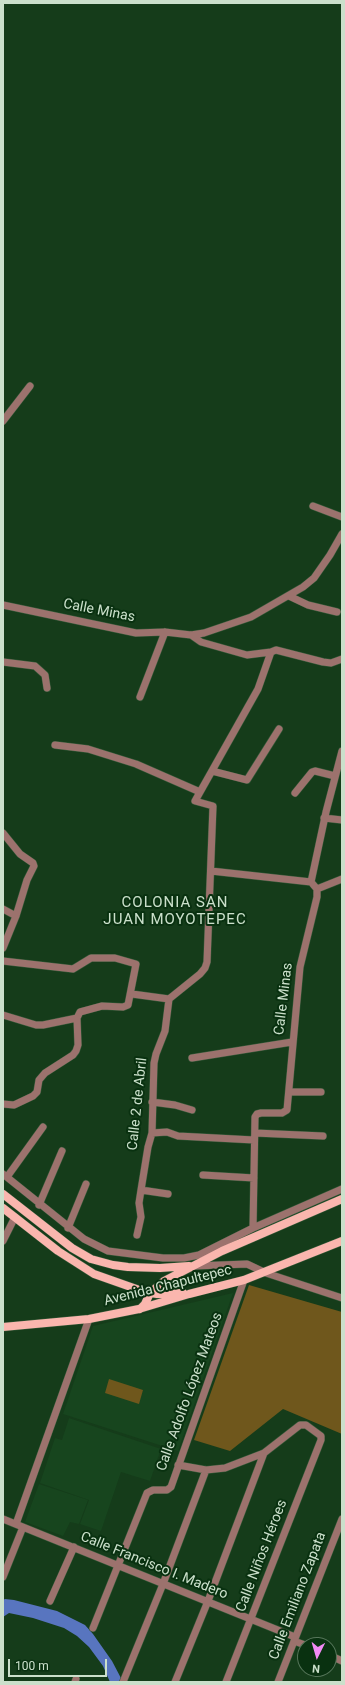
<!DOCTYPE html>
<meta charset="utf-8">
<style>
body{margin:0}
#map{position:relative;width:345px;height:1685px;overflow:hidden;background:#153c1a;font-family:Roboto,sans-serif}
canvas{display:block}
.frame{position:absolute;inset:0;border:4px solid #cbe0cb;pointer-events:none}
.north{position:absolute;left:297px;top:1637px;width:40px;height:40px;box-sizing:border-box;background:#093110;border:1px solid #57775b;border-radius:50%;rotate:185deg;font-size:11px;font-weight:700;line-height:16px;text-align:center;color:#cbe0cb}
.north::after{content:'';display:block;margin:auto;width:14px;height:18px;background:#f18af4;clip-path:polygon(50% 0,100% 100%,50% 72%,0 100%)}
.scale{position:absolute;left:8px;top:1659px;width:99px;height:18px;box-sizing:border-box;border:2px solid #cbe0cb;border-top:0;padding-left:5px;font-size:12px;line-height:14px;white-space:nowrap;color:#cbe0cb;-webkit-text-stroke:3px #093110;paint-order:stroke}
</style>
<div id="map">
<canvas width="345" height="1685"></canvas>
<div class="frame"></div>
<div class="north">N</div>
<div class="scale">100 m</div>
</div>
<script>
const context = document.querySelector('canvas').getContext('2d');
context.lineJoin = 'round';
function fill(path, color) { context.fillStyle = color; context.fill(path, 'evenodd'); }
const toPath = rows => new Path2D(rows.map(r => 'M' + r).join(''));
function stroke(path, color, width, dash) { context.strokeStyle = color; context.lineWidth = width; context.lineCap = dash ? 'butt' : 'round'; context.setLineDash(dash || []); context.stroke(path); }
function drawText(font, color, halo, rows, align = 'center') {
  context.font = font + ' Roboto,sans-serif'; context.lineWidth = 4; context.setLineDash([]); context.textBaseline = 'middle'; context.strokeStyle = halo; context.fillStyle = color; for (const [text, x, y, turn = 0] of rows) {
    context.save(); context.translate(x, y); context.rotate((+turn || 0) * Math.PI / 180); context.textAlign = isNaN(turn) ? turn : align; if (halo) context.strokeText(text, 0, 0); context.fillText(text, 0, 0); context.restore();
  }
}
const built = toPath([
 [233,1293,178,1451,63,1414,93,1326],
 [69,1418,161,1449,150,1481,121,1472,101,1531,80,1524,89,1500,40,1483,55,1438,62,1440],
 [39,1484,88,1500,79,1524,70,1522,63,1536,25,1522]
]);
const green = toPath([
 [249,1285,342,1312,342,1434,283,1409,230,1451,194,1440],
 [109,1379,143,1390,139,1404,105,1393]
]);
const water = toPath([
 [5,1599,14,1600,57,1611,85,1625,93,1634,112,1661,123,1682,110,1682,103,1666,89,1647,77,1636,64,1628,33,1618,9,1613,3,1617,3,1600]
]);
const minor = toPath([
 [3,421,30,386],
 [313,506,342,517],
 [289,596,308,605,337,612],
 [3,605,136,633,165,632,191,635,204,633,251,617,303,587,314,578,330,555,342,534],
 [191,635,201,642,247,655,271,652,276,650,323,662,331,663,342,659],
 [3,662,35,666,45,675,47,688],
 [140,697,165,632],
 [55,745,88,749,136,764,200,792],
 [212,771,247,780,279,729],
 [295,793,312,772,315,771,335,776],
 [324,818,342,820],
 [3,833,20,854,33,863,34,866,27,880,16,916,3,948],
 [211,871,311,882],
 [317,889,342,879],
 [3,909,16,916],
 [3,961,73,969,91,958,115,958,136,964,128,1005,123,1007,102,1006,80,1012,77,1018,78,1045,76,1051,73,1055,45,1073,39,1080,37,1092,33,1096,14,1105,3,1104],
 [132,994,169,999],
 [3,1015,36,1025,43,1025,77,1018],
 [192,1058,292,1042],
 [290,1092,321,1092],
 [152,1102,175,1105,192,1110],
 [152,1133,167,1132,178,1136,254,1140],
 [255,1133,323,1136],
 [3,1174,84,1239,108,1251,163,1258,184,1258,199,1255,253,1228,342,1189],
 [203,1175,254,1178],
 [7,1177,43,1127],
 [168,1194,141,1190,148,1147,152,1133,154,1063,156,1054,165,1031,169,999,200,974,205,968,207,962,213,806,195,801,258,689,271,652],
 [39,1205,62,1151],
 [68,1228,86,1184],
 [253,1228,255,1117,257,1114,261,1113,282,1113,287,1110,300,967,317,897,317,889,311,882,326,812,342,751],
 [137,1235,141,1217,139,1203,141,1190],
 [3,1241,15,1217],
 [194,1266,247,1264,266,1273,342,1298],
 [178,1465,206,1470,225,1468,264,1453,300,1425,306,1425,321,1436,321,1440,226,1682],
 [3,1519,295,1637],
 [16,1524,89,1319],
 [3,1577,23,1527],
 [50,1601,74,1547],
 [93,1628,147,1493,153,1490,167,1490,171,1487,244,1280],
 [294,1641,305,1645],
 [329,1655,342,1661],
 [75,1682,76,1679],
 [123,1682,163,1584,206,1470],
 [175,1682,208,1601,264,1453],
 [278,1682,342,1519]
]);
const major = toPath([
 [3,1194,72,1248,91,1259,113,1265,128,1267,160,1268,189,1266],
 [3,1208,58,1251,94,1274,145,1292,157,1294,183,1293],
 [140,1309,145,1304,150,1293,164,1281,222,1251,342,1199],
 [3,1327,89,1319,139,1309,189,1294,244,1280,342,1241]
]);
const streetNames = [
 ["Calle Minas",99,611,11],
 ["Calle Minas",284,999,-83],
 ["Calle 2 de Abril",138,1104,-84],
 ["Avenida Chapultepec",168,1286,-14],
 ["Calle Adolfo López Mateos",190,1392,-70],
 ["Calle Niños Héroes",262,1556,-69],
 ["Calle Francisco I. Madero",154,1566,22],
 ["Calle Emiliano Zapata",298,1596,-69]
];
const neighbourhoodNames = [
 ["COLONIA SAN",175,903],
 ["JUAN MOYOTEPEC",175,920]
];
fill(built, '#17451e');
fill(green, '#6f571c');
fill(water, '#5875bf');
stroke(minor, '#365a3a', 8);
stroke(major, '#365a3a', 9);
stroke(minor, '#9c726d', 7);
stroke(major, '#fab6ae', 8);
drawText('14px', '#cbe0cb', '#093110', streetNames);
context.letterSpacing = '1px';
drawText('15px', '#cbe0cb', '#093110', neighbourhoodNames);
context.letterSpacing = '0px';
</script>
